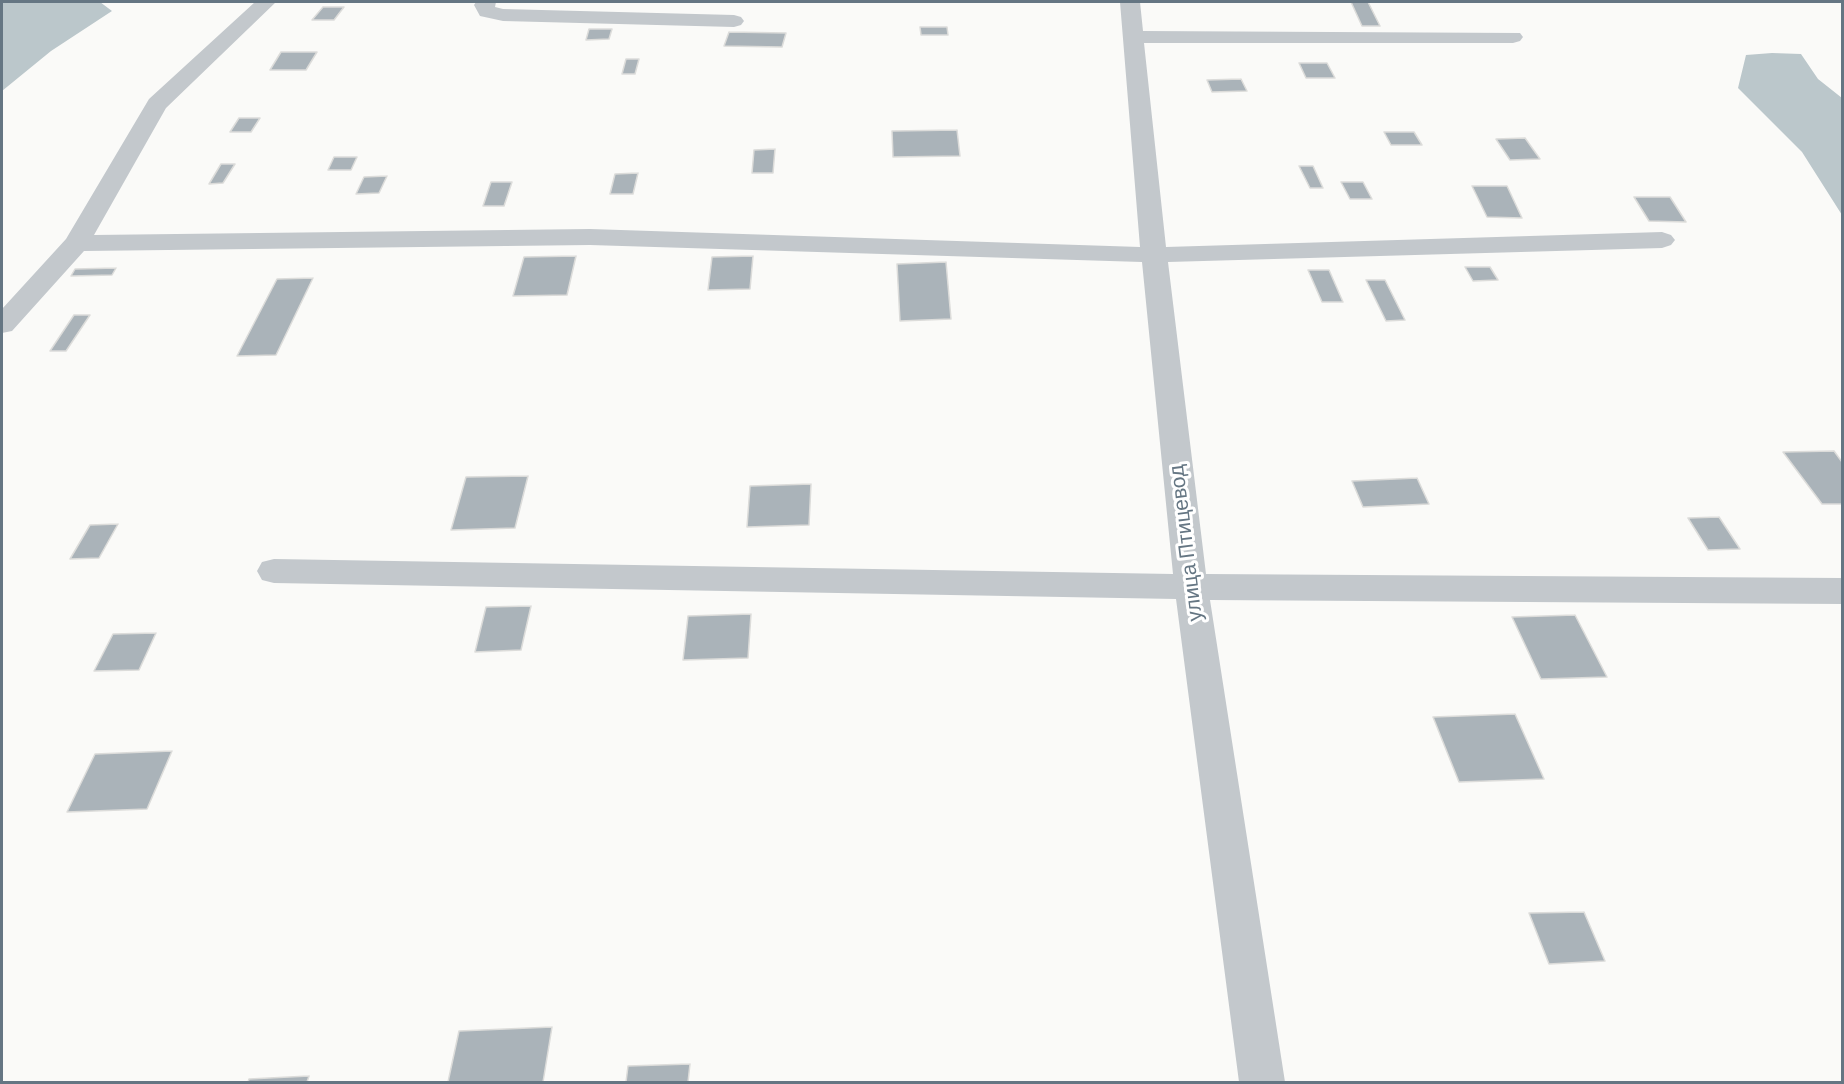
<!DOCTYPE html>
<meta charset="utf-8">
<style>
body{margin:0}
#map{position:relative;width:1844px;height:1084px;overflow:hidden;background:#fafaf8;font-family:"Varela Round",sans-serif}
canvas{display:block}
.frame{position:absolute;inset:0;border:3px solid #657683;pointer-events:none}
</style>
<div id="map">
<canvas width="1844" height="1084"></canvas>
<div class="frame"></div>
</div>
<script>
const context = document.querySelector('canvas').getContext('2d');
context.lineJoin = 'round';
function fill(path, color) { context.fillStyle = color; context.fill(path, 'evenodd'); }
const toPath = rows => new Path2D(rows.map(r => 'M' + r).join(''));
function stroke(path, color, width, dash) { context.strokeStyle = color; context.lineWidth = width; context.lineCap = dash ? 'butt' : 'round'; context.setLineDash(dash || []); context.stroke(path); }
function drawText(font, color, halo, rows, align = 'center') {
  context.font = font + ' "Varela Round",sans-serif'; context.lineWidth = 6; context.setLineDash([]); context.textBaseline = 'middle'; context.strokeStyle = halo; context.fillStyle = color; for (const [text, x, y, turn = 0] of rows) {
    context.save(); context.translate(x, y); context.rotate((+turn || 0) * Math.PI / 180); context.textAlign = isNaN(turn) ? turn : align; if (halo) context.strokeText(text, 0, 0); context.fillText(text, 0, 0); context.restore();
  }
}
const water = toPath([
 [2,2,100,2,112,11,51,51,2,91],
 [1772,53,1801,54,1818,79,1842,98,1842,215,1802,152,1738,88,1746,55]
]);
const building = toPath([
 [1351,2,1368,2,1380,26,1362,26,1351,2],
 [323,7,344,7,334,20,312,20,323,7],
 [920,27,947,27,948,35,921,35,920,27],
 [589,29,612,29,609,39,586,40,589,29],
 [729,32,786,33,782,47,724,46,729,32],
 [281,52,317,52,306,70,270,70,281,52],
 [626,59,639,59,635,74,622,74,626,59],
 [1299,63,1327,63,1335,78,1306,78,1299,63],
 [1241,79,1247,91,1212,92,1207,80,1241,79],
 [239,118,260,118,251,132,230,132,239,118],
 [957,130,960,156,893,157,892,131,957,130],
 [1384,132,1414,132,1422,145,1391,145,1384,132],
 [1525,138,1540,159,1510,160,1496,139,1525,138],
 [775,149,773,173,752,173,754,150,775,149],
 [334,157,357,157,351,170,328,170,334,157],
 [221,164,235,164,223,183,209,184,221,164],
 [1299,166,1313,166,1323,188,1310,188,1299,166],
 [638,173,633,194,610,194,615,174,638,173],
 [387,176,379,193,356,194,364,177,387,176],
 [491,182,512,182,504,206,483,206,491,182],
 [1341,182,1363,182,1372,199,1350,199,1341,182],
 [1472,186,1507,186,1522,218,1487,217,1472,186],
 [1634,197,1670,197,1686,222,1649,221,1634,197],
 [576,256,567,295,513,296,524,257,576,256],
 [753,256,750,289,708,290,712,257,753,256],
 [946,262,951,319,900,321,897,264,946,262],
 [1465,267,1490,267,1498,280,1473,281,1465,267],
 [116,268,112,275,71,276,75,269,116,268],
 [1308,270,1329,270,1343,302,1322,302,1308,270],
 [313,278,276,355,237,356,277,279,313,278],
 [1366,280,1385,280,1405,320,1386,321,1366,280],
 [74,315,90,315,66,351,50,351,74,315],
 [1834,451,1842,462,1842,504,1822,504,1783,452,1834,451],
 [528,476,515,528,451,530,466,477,528,476],
 [1417,478,1429,504,1363,507,1352,481,1417,478],
 [811,484,809,525,747,527,750,486,811,484],
 [1719,517,1740,549,1708,550,1688,518,1719,517],
 [118,524,99,558,70,559,90,525,118,524],
 [531,606,521,650,475,652,486,607,531,606],
 [751,614,748,658,683,660,688,616,751,614],
 [1575,615,1607,677,1541,679,1512,617,1575,615],
 [156,633,139,670,94,671,113,634,156,633],
 [1515,714,1544,779,1459,782,1433,717,1515,714],
 [172,751,147,809,67,812,95,754,172,751],
 [1584,912,1605,961,1549,964,1529,913,1584,912],
 [552,1027,543,1082,448,1082,459,1031,552,1027],
 [690,1064,688,1082,626,1082,628,1066,690,1064],
 [309,1076,307,1082,248,1082,249,1079,309,1076]
]);
const minor = toPath([
 [255,2,276,2,166,108,94,235,590,229,1140,247,1120,2,1140,2,1143,31,1520,33,1523,37,1520,41,1513,43,1144,43,1166,247,1662,232,1671,235,1675,240,1671,245,1662,248,1168,262,1206,574,1842,578,1842,604,1210,600,1285,1082,1239,1082,1176,599,274,583,262,580,257,571,262,562,274,559,1173,574,1142,262,590,245,84,251,12,331,2,333,2,309,66,239,149,99,255,2],
 [476,2,496,2,495,7,503,9,734,15,741,17,744,21,741,25,734,27,503,21,480,16,474,5,476,2]
]);
const streetNames = [
 ["улица Птицевод",1187,543,-97]
];
fill(water, '#bbc7cb');
fill(building, '#aab3b9');
stroke(building, '#dcdcda', 1.5);
fill(minor, '#c3c8cc');
drawText('21px', '#657683', '#fff', streetNames);
</script>
